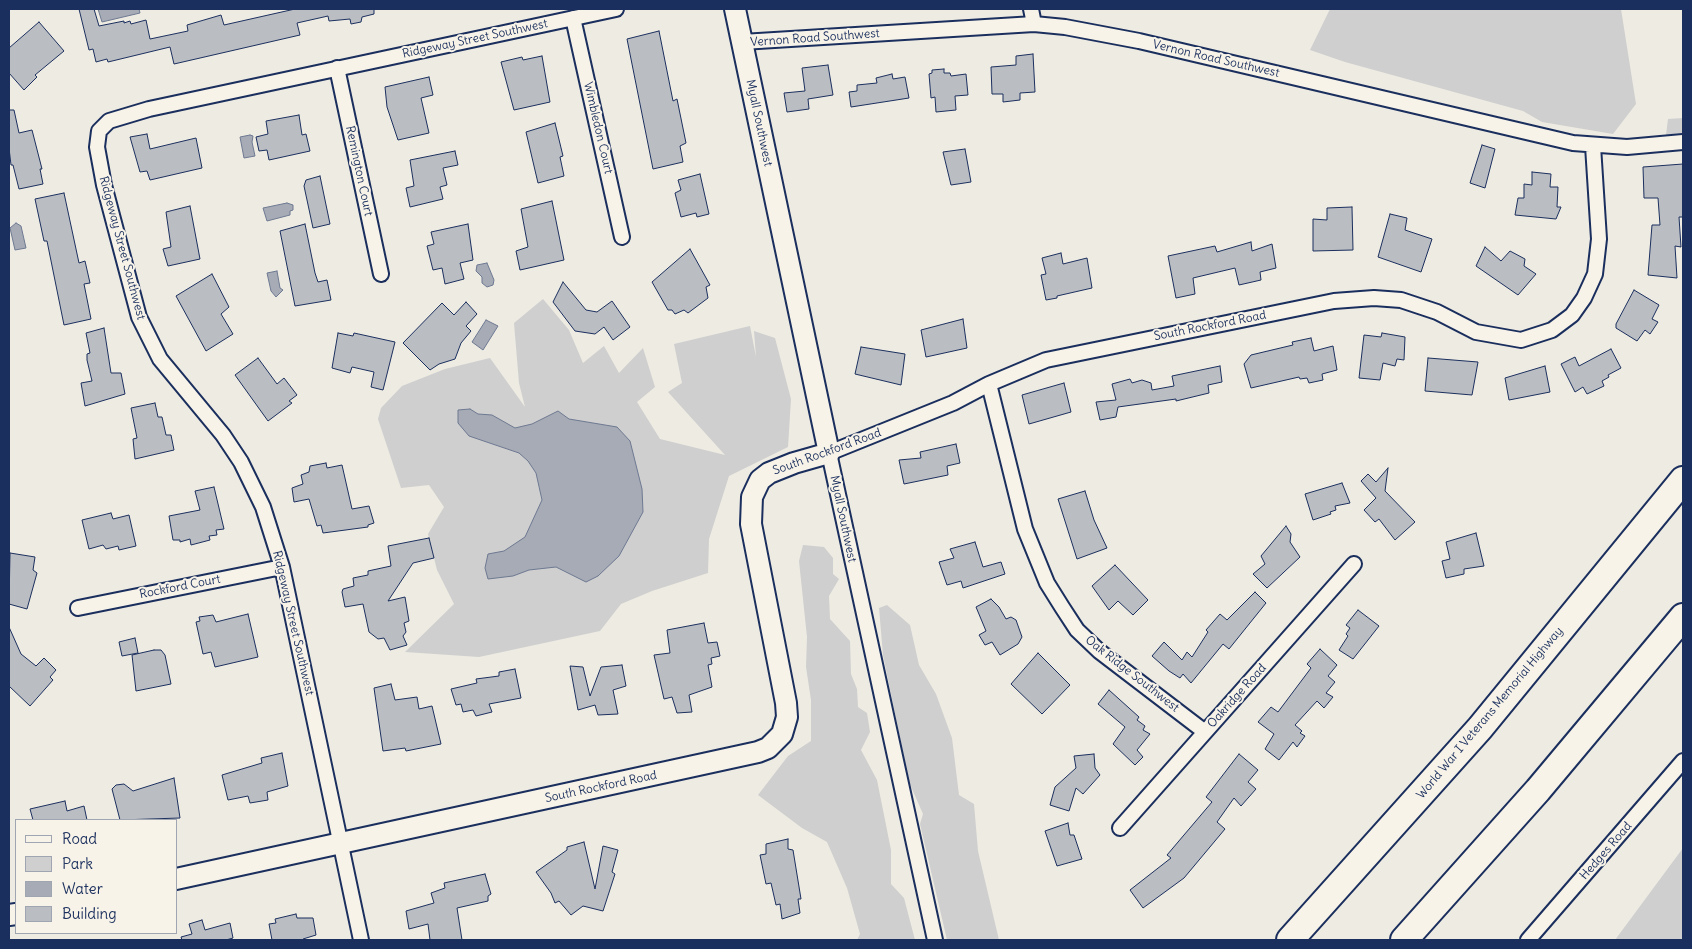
<!DOCTYPE html>
<style>
body{margin:0}
#map{position:relative;width:1692px;height:949px;overflow:hidden;background:#eeebe2;font-family:Delius,sans-serif}
canvas{display:block}
.frame{position:absolute;inset:0;border:10px solid #1b2f5e;pointer-events:none}
.legend{position:absolute;left:15px;top:819px;width:162px;height:115px;box-sizing:border-box;background:#f7f3e8;border:1px solid #9fa5b1;margin:0;padding:6px 9px;list-style:none;font-size:15px;color:#1b2f5e}
.legend li{display:flex;align-items:center;gap:10px;height:25px}
.legend b{width:25px;border:1px solid #9fa5b1}
</style>
<div id="map">
<canvas width="1692" height="949"></canvas>
<div class="frame"></div>
<ul class="legend">
<li><b style="height:6px;background:#f7f3e8"></b>Road</li>
<li><b style="height:14px;background:#cfcfcf"></b>Park</li>
<li><b style="height:14px;background:#a6abb5"></b>Water</li>
<li><b style="height:14px;background:#babdc2"></b>Building</li>
</ul>
</div>
<script>
const context = document.querySelector('canvas').getContext('2d');
context.lineJoin = 'round';
function fill(path, color) { context.fillStyle = color; context.fill(path, 'evenodd'); }
const toPath = rows => new Path2D(rows.map(r => 'M' + r).join(''));
function stroke(path, color, width, dash) { context.strokeStyle = color; context.lineWidth = width; context.lineCap = dash ? 'butt' : 'round'; context.setLineDash(dash || []); context.stroke(path); }
function drawText(font, color, halo, rows, align = 'center') {
  context.font = font + ' Delius,sans-serif'; context.lineWidth = 4; context.setLineDash([]); context.textBaseline = 'middle'; context.strokeStyle = halo; context.fillStyle = color; for (const [text, x, y, turn = 0] of rows) {
    context.save(); context.translate(x, y); context.rotate((+turn || 0) * Math.PI / 180); context.textAlign = isNaN(turn) ? turn : align; if (halo) context.strokeText(text, 0, 0); context.fillText(text, 0, 0); context.restore();
  }
}
const green = toPath([
 [1330,9,1621,9,1636,104,1613,134,1542,122,1523,111,1345,62,1310,50],
 [1683,118,1683,133,1666,135,1668,119],
 [543,299,569,330,583,363,604,346,619,373,643,348,655,387,637,402,660,439,725,455,668,392,682,383,674,344,750,326,756,357,754,331,775,338,791,399,788,447,729,476,709,539,708,573,652,591,621,604,600,631,479,657,405,652,454,604,437,570,428,534,444,507,429,485,401,488,378,419,381,408,402,386,445,369,490,358,525,407,519,383,514,323],
 [803,545,824,547,833,558,833,574,839,579,829,596,830,619,850,641,851,674,857,689,858,707,867,713,870,732,861,750,877,780,891,850,891,884,904,898,915,940,857,940,860,934,847,888,827,842,802,828,758,795,788,756,811,741,811,700,806,667,807,637,799,561],
 [887,605,910,625,919,665,936,694,952,738,959,795,974,804,978,851,999,940,947,940,920,824,923,814,909,782,883,655,879,608],
 [1683,848,1683,940,1615,940]
]);
const water = toPath([
 [98,9,139,9,140,13,102,22,98,9],
 [250,135,253,136,252,142,255,156,244,158,240,137,250,135],
 [287,203,293,205,293,210,290,211,290,215,267,221,263,208,287,203],
 [16,223,21,226,26,248,15,250,10,228,16,223],
 [487,263,494,280,493,285,487,287,482,283,482,277,476,271,477,265,487,263],
 [277,271,280,288,283,290,276,297,271,291,267,273,277,271],
 [486,320,498,326,483,350,472,342,486,320],
 [470,409,478,414,492,415,515,428,532,424,558,411,569,419,617,427,630,441,642,489,643,512,619,556,598,576,586,582,556,567,529,570,513,576,488,579,485,568,488,554,504,551,525,537,542,500,536,473,528,461,519,453,469,436,458,423,458,410,470,409]
]);
const building = toPath([
 [79,9,94,9,99,26,124,21,124,23,130,21,131,24,146,20,150,39,188,31,187,25,221,15,224,25,295,9,374,9,374,14,362,17,361,22,351,24,350,19,329,21,328,16,297,23,300,35,174,64,170,47,108,62,107,59,96,62,93,49,89,50,79,9],
 [39,22,64,51,35,75,37,77,24,90,9,73,9,48,39,22],
 [659,31,673,101,677,99,686,143,680,146,683,162,653,169,627,39,659,31],
 [1033,54,1035,92,1020,93,1020,100,1003,102,1003,94,992,94,991,67,1016,65,1016,56,1033,54],
 [542,56,550,102,514,110,501,62,522,57,523,60,542,56],
 [828,65,833,95,808,99,809,109,787,112,784,93,805,91,802,68,828,65],
 [944,69,944,73,950,73,951,76,966,74,968,95,955,96,956,110,936,112,935,97,931,98,929,74,932,73,932,70,944,69],
 [892,74,893,79,905,77,909,98,851,107,849,92,857,91,857,85,877,83,876,78,892,74],
 [429,77,433,95,421,98,429,133,398,140,387,107,385,87,429,77],
 [9,110,14,110,19,133,32,130,42,169,40,169,43,184,19,189,13,165,11,165,9,148,9,110],
 [299,115,302,135,306,134,310,151,269,160,267,150,259,151,256,137,268,134,266,121,299,115],
 [555,123,563,156,560,157,564,176,538,183,526,132,555,123],
 [147,134,150,149,196,138,202,168,150,180,147,171,140,172,130,137,147,134],
 [1482,145,1495,149,1485,188,1470,183,1482,145],
 [965,149,971,182,951,185,943,152,965,149],
 [455,151,458,165,443,168,447,185,440,187,443,199,410,207,406,188,414,186,410,160,455,151],
 [1683,164,1683,217,1679,217,1681,247,1675,246,1677,278,1648,275,1652,225,1660,225,1658,198,1644,198,1643,167,1683,164],
 [1532,172,1551,174,1550,187,1558,187,1557,207,1561,207,1556,219,1515,215,1518,198,1524,198,1524,184,1532,185,1532,172],
 [700,174,709,214,697,217,696,213,681,217,675,193,681,190,678,180,700,174],
 [320,176,330,224,313,228,304,186,306,180,320,176],
 [64,193,79,263,85,261,90,283,84,284,91,319,64,325,47,241,44,241,35,199,64,193],
 [552,201,564,260,520,270,516,251,528,247,521,209,552,201],
 [190,206,200,259,168,266,163,249,171,247,166,212,190,206],
 [1352,207,1353,250,1313,251,1313,219,1327,220,1327,208,1352,207],
 [1390,214,1407,218,1405,230,1432,239,1421,272,1378,257,1390,214],
 [305,224,315,273,318,282,327,280,331,300,295,306,280,231,305,224],
 [468,224,473,260,460,263,464,279,445,284,442,268,433,270,427,246,434,244,431,232,468,224],
 [1251,242,1252,251,1272,244,1276,268,1260,272,1261,280,1239,285,1235,268,1193,278,1195,294,1176,298,1168,256,1215,246,1217,252,1251,242],
 [1485,247,1501,261,1510,251,1525,259,1524,266,1536,274,1518,295,1476,266,1485,247],
 [690,249,710,285,706,287,708,298,688,313,684,310,675,314,672,310,668,310,652,282,690,249],
 [1061,253,1063,264,1087,258,1092,288,1057,296,1057,298,1046,300,1041,275,1046,274,1042,258,1061,253],
 [212,274,229,307,221,314,233,334,206,351,176,296,212,274],
 [563,282,586,310,597,312,612,301,630,327,613,340,604,327,595,334,575,331,553,302,563,282],
 [1634,290,1659,305,1652,319,1658,322,1650,334,1645,330,1637,341,1616,328,1616,324,1634,290],
 [466,302,477,314,466,326,471,331,461,343,455,359,439,364,430,370,403,343,442,303,454,315,466,302],
 [963,319,967,348,926,357,921,330,963,319],
 [104,328,111,373,121,373,125,394,85,406,81,383,92,381,87,360,87,354,90,353,86,333,104,328],
 [338,333,353,336,354,333,395,342,383,390,371,387,374,372,352,367,350,373,332,368,338,333],
 [1382,333,1405,337,1404,360,1397,359,1395,366,1383,363,1380,380,1359,378,1364,335,1381,337,1382,333],
 [1311,338,1314,351,1333,346,1337,370,1322,374,1323,380,1309,383,1307,378,1300,379,1299,377,1251,388,1244,364,1251,355,1293,345,1292,342,1311,338],
 [861,347,905,354,901,385,855,374,861,347],
 [1611,349,1621,368,1608,375,1609,377,1602,381,1604,386,1587,394,1583,387,1575,392,1561,364,1575,357,1579,366,1611,349],
 [258,358,277,384,284,378,297,395,289,401,292,403,268,421,235,375,258,358],
 [1428,358,1478,362,1472,395,1425,391,1428,358],
 [1220,366,1222,382,1208,385,1209,393,1176,401,1176,399,1118,407,1116,417,1100,420,1096,402,1116,400,1112,384,1130,379,1132,383,1142,380,1151,383,1152,390,1174,386,1172,376,1220,366],
 [1545,366,1550,392,1509,400,1505,378,1545,366],
 [1064,383,1071,412,1029,424,1022,395,1064,383],
 [155,403,158,417,162,417,166,435,171,435,174,450,135,459,133,439,137,438,131,408,155,403],
 [956,444,960,463,947,466,948,475,904,484,899,460,921,458,920,452,956,444],
 [326,463,327,468,342,465,352,509,369,506,374,523,368,525,368,527,323,533,321,525,317,526,309,499,294,502,292,488,303,484,301,475,309,472,310,466,326,463],
 [1388,468,1385,491,1415,522,1395,540,1379,519,1375,522,1364,510,1376,498,1361,481,1368,474,1376,482,1388,468],
 [1342,483,1350,503,1335,506,1336,510,1330,512,1331,514,1313,520,1305,494,1342,483],
 [214,487,224,529,216,530,217,535,209,536,210,540,191,545,190,539,180,542,180,540,173,540,169,516,200,510,195,491,214,487],
 [1085,491,1094,520,1107,548,1077,559,1058,499,1085,491],
 [111,513,113,519,129,515,136,546,119,550,118,546,106,549,103,545,89,549,82,520,111,513],
 [1286,526,1291,534,1290,542,1300,557,1267,588,1253,574,1265,564,1261,556,1286,526],
 [1476,533,1484,566,1464,569,1464,574,1446,578,1442,561,1450,559,1446,542,1476,533],
 [429,538,434,558,413,563,388,601,405,597,409,621,404,623,406,632,403,636,407,645,390,650,384,638,378,639,369,632,363,604,345,607,342,592,343,589,354,586,353,578,368,575,368,571,391,566,388,546,429,538],
 [975,542,983,567,1001,562,1005,574,963,588,961,581,947,585,939,562,954,558,950,549,975,542],
 [10,553,35,557,33,570,37,573,27,609,9,604,10,553],
 [1115,565,1148,600,1133,615,1118,601,1109,610,1092,586,1115,565],
 [1255,592,1266,603,1229,649,1223,644,1191,683,1183,674,1180,678,1169,671,1152,656,1164,642,1182,660,1187,652,1192,657,1208,632,1206,630,1220,614,1227,620,1255,592],
 [991,599,999,607,1006,619,1011,617,1016,620,1022,637,1018,644,1000,655,992,642,985,645,979,635,986,631,976,607,991,599],
 [1358,610,1379,626,1353,659,1339,650,1348,636,1346,634,1350,628,1346,625,1358,610],
 [248,614,258,657,215,667,211,652,203,654,196,622,200,621,199,617,213,615,216,622,248,614],
 [704,623,708,643,717,642,720,656,711,658,712,664,708,665,712,687,689,695,692,712,677,713,672,697,664,699,654,655,670,653,667,630,704,623],
 [9,627,21,654,36,666,44,658,56,670,50,677,53,680,30,706,9,686,9,627],
 [135,638,138,653,122,656,119,642,135,638],
 [1320,649,1337,665,1328,676,1335,682,1326,693,1333,697,1324,708,1317,701,1295,725,1302,731,1300,733,1305,736,1297,747,1293,742,1279,760,1265,749,1274,734,1258,722,1271,707,1278,712,1311,668,1307,664,1320,649],
 [154,650,161,650,165,655,171,684,136,691,132,655,154,650],
 [1038,653,1070,685,1042,714,1011,684,1038,653],
 [622,665,626,686,613,690,618,714,598,715,595,705,578,710,570,666,583,667,590,696,601,667,622,665],
 [515,669,521,698,489,704,492,712,476,716,473,710,463,712,461,704,456,705,451,689,477,683,476,679,499,676,499,672,515,669],
 [391,684,395,700,417,697,419,709,432,706,441,744,406,751,405,748,383,751,374,688,391,684],
 [1109,690,1139,717,1137,720,1145,726,1143,730,1150,734,1137,750,1143,757,1135,765,1113,744,1125,727,1098,704,1109,690],
 [282,753,288,786,267,792,268,800,250,803,248,796,228,800,222,775,262,763,261,758,282,753],
 [1094,754,1095,768,1100,775,1083,794,1076,788,1069,811,1050,805,1055,787,1076,768,1074,756,1094,754],
 [1239,754,1258,770,1248,782,1256,789,1241,806,1234,798,1217,822,1225,829,1184,878,1143,908,1130,890,1171,858,1167,855,1212,802,1206,797,1239,754],
 [174,778,180,818,120,820,112,789,116,785,124,784,133,791,174,778],
 [65,801,67,811,84,806,87,820,33,820,30,809,65,801],
 [1068,823,1070,835,1074,835,1082,859,1057,866,1045,831,1068,823],
 [788,839,788,849,793,850,801,899,798,899,800,913,782,919,780,904,776,905,771,883,766,884,760,855,766,854,766,844,788,839],
 [584,842,595,889,603,846,618,850,612,872,615,874,603,911,583,906,571,915,559,901,555,903,551,893,536,872,567,850,567,847,584,842],
 [485,874,491,894,488,896,488,901,457,908,462,940,430,940,428,924,409,929,406,911,434,903,431,893,445,888,444,883,485,874],
 [296,914,297,918,313,918,316,935,303,939,303,940,272,940,269,924,276,923,275,919,296,914],
 [202,920,205,930,230,923,233,938,226,940,182,940,181,937,192,934,189,924,202,920]
]);
const street = toPath([
 [1031,9,1034,24],
 [573,18,622,237],
 [742,42,1034,24,1065,27,1139,41,1573,143,1627,147,1683,142],
 [337,68,381,274],
 [989,384,1025,529,1047,583,1062,607,1077,630,1099,651,1205,732],
 [78,608,282,567],
 [1120,828,1354,564],
 [361,940,282,567,263,507,241,462,223,435,160,359,139,317,104,185,97,147,99,131,109,121,149,109,616,9],
 [935,940,829,453,953,403,989,384,1046,360,1334,301,1374,298,1401,300,1437,312,1476,332,1521,340,1552,330,1572,315,1584,298,1595,274,1599,239,1593,146],
 [1528,940,1683,761]
]);
const secondary = toPath([
 [176,879,758,752,768,748,782,734,787,717,786,703,751,524,752,497,760,480,769,473,794,463,829,453,735,9],
 [9,915,16,914]
]);
const highway = toPath([
 [1290,940,1480,728,1683,480],
 [1404,940,1538,790,1683,617]
]);
const streetNames = [
 ["Vernon Road Southwest",815,38,-4],
 ["Ridgeway Street Southwest",475,39,-12],
 ["Vernon Road Southwest",1216,59,13],
 ["Myall Southwest",759,123,78],
 ["Wimbledon Court",598,128,77],
 ["Remington Court",359,171,78],
 ["Ridgeway Street Southwest",122,248,75],
 ["South Rockford Road",1210,326,-11],
 ["South Rockford Road",827,452,-20],
 ["Myall Southwest",843,519,78],
 ["Rockford Court",180,587,-11],
 ["Ridgeway Street Southwest",293,623,77],
 ["Oak Ridge Southwest",1132,674,38],
 ["Oakridge Road",1237,696,-48],
 ["World War I Veterans Memorial Highway",1490,713,-50],
 ["South Rockford Road",601,787,-12],
 ["Hedges Road",1606,851,-49]
];
fill(green, '#cfcfcf');
fill(water, '#a6abb5');
stroke(water, '#6e7992', 1);
fill(building, '#babdc2');
stroke(building, '#1b2f5e', 1);
stroke(street, '#1b2f5e', 18);
stroke(secondary, '#1b2f5e', 24);
stroke(highway, '#1b2f5e', 30);
stroke(street, '#f7f3e8', 14);
stroke(secondary, '#f7f3e8', 20);
stroke(highway, '#f7f3e8', 26);
drawText('12px', '#1b2f5e', '#f7f3e8', streetNames);
</script>
